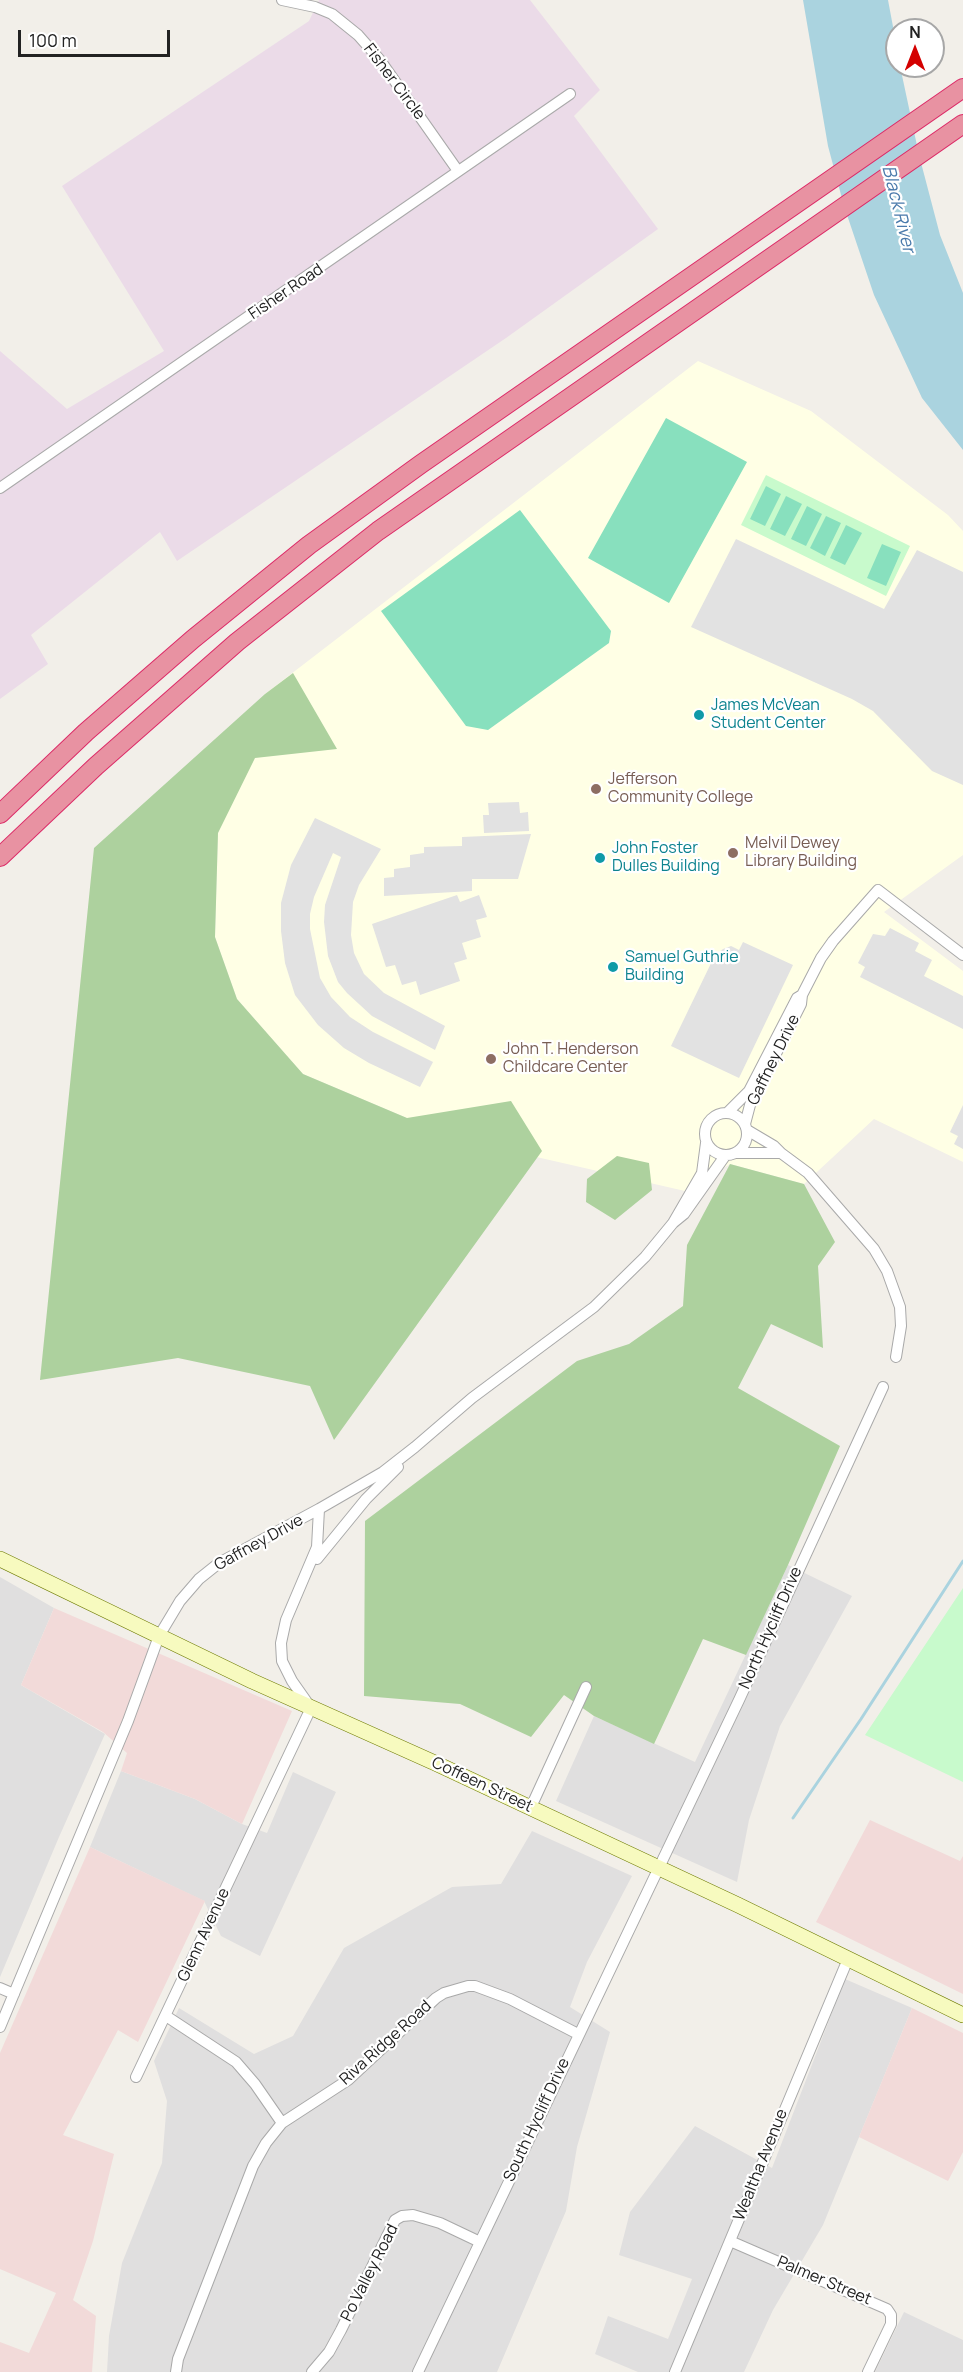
<!DOCTYPE html>
<style>
body{margin:0}
#map{position:relative;width:963px;height:2372px;overflow:hidden;background:#f2efe9;font-family:Manrope,sans-serif}
canvas{display:block}
.north{position:absolute;left:885px;top:18px;width:60px;height:60px;box-sizing:border-box;background:#fff;border:2px solid #a7a7a7;border-radius:50%;rotate:0deg;font-size:16px;font-weight:700;line-height:24px;text-align:center;color:#222}
.north::after{content:'';display:block;margin:auto;width:21px;height:27px;background:#d40000;clip-path:polygon(50% 0,100% 100%,50% 72%,0 100%)}
.scale{position:absolute;left:18px;top:30px;width:152px;height:27px;box-sizing:border-box;border:3px solid #222;border-top:0;padding-left:8px;font-size:18px;line-height:21px;white-space:nowrap;color:#222;-webkit-text-stroke:4px #fff;paint-order:stroke}
</style>
<div id="map">
<canvas width="963" height="2372"></canvas>
<div class="north">N</div>
<div class="scale">100 m</div>
</div>
<script>
const context = document.querySelector('canvas').getContext('2d');
context.lineJoin = 'round';
function fill(path, color) { context.fillStyle = color; context.fill(path, 'evenodd'); }
const toPath = rows => new Path2D(rows.map(r => 'M' + r).join(''));
function stroke(path, color, width, dash) { context.strokeStyle = color; context.lineWidth = width; context.lineCap = dash ? 'butt' : 'round'; context.setLineDash(dash || []); context.stroke(path); }
function drawText(font, color, halo, rows, align = 'center') {
  context.font = font + ' Manrope,sans-serif'; context.lineWidth = 4.5; context.setLineDash([]); context.textBaseline = 'middle'; context.strokeStyle = halo; context.fillStyle = color; for (const [text, x, y, turn = 0] of rows) {
    context.save(); context.translate(x, y); context.rotate((+turn || 0) * Math.PI / 180); context.textAlign = isNaN(turn) ? turn : align; if (halo) context.strokeText(text, 0, 0); context.fillText(text, 0, 0); context.restore();
  }
}
const residential = toPath([
 [788,1565,852,1596,780,1726,749,1820,737,1882,556,1801,594,1716,695,1762],
 [0,1577,54,1608,21,1685,105,1734,59,1837,0,1977],
 [121,1771,195,1799,242,1824,267,1833,293,1772,336,1792,260,1956,221,1936,204,1901,90,1847],
 [532,1831,632,1876,587,1962,570,2007,610,2032,577,2147,566,2211,497,2372,107,2372,109,2336,122,2263,162,2163,167,2101,154,2061,179,2008,254,2054,293,2036,344,1948,452,1887,501,1884],
 [845,1979,912,2008,823,2225,773,2310,744,2372,638,2372,595,2354,608,2316,668,2339,692,2279,619,2255,630,2212,695,2126,772,2168],
 [904,2312,963,2340,963,2372,875,2372]
]);
const commercial = toPath([
 [54,1608,292,1711,242,1824,195,1799,121,1771,127,1753,103,1732,21,1685],
 [870,1820,960,1861,963,1856,963,1994,816,1922],
 [90,1847,205,1901,138,2042,118,2030,63,2135,114,2154,93,2241,73,2300,96,2316,92,2372,0,2372,0,2342,29,2353,56,2293,0,2269,0,2053],
 [912,2008,963,2033,963,2152,948,2181,859,2137]
]);
const industrial = toPath([
 [319,0,530,0,600,90,574,116,658,229,506,338,177,561,160,532,31,635,48,664,0,699,0,351,67,409,164,351,62,186,309,21]
]);
const education = toPath([
 [698,361,811,411,948,515,963,531,963,855,884,912,963,971,963,1162,874,1119,804,1184,730,1164,685,1191,519,1153,407,1118,303,1074,237,999,215,937,218,833,265,694]
]);
const forest = toPath([
 [293,673,337,749,255,758,218,833,215,937,237,999,303,1074,407,1118,511,1101,542,1151,334,1440,310,1386,178,1358,40,1380,94,848,265,694],
 [617,1156,649,1163,652,1190,615,1220,586,1202,587,1179],
 [730,1164,804,1184,835,1242,818,1266,823,1348,771,1324,738,1388,840,1446,788,1565,746,1655,703,1639,654,1744,594,1716,564,1695,531,1737,460,1704,364,1696,365,1521,577,1361,629,1344,683,1306,687,1245]
]);
const park = toPath([
 [766,475,910,546,886,596,741,525],
 [963,1588,963,1782,865,1735]
]);
const pitch = toPath([
 [666,418,747,462,669,603,588,558],
 [766,486,781,494,765,526,750,519],
 [786,496,802,504,785,536,770,529],
 [807,506,822,514,806,546,791,539],
 [520,510,611,631,609,643,488,730,466,726,381,611],
 [826,516,841,523,825,556,810,548],
 [846,525,862,533,845,565,830,558],
 [882,544,901,552,886,586,867,578]
]);
const parking = toPath([
 [736,539,884,609,917,550,963,572,963,785,932,771,873,711,852,699,691,627],
 [519,802,520,813,528,812,529,831,484,833,483,815,489,815,488,803],
 [315,818,381,849,359,885,353,902,351,935,354,953,364,974,384,993,445,1026,435,1050,372,1016,347,993,338,982,328,956,324,922,325,905,341,857,333,853,314,897,310,914,310,929,320,978,331,997,350,1017,373,1032,433,1062,420,1087,369,1063,344,1048,318,1025,295,995,285,963,281,931,281,903,291,865],
 [531,834,518,879,472,879,472,891,384,896,384,878,394,877,394,869,410,867,410,855,424,853,424,847,462,846,462,837],
 [457,895,460,902,479,895,487,917,476,920,481,937,462,943,467,959,454,963,460,981,420,995,416,981,402,985,395,965,386,967,372,924],
 [890,928,919,943,915,951,932,960,924,976,963,996,963,1029,860,977,865,967,858,963,873,934,885,936],
 [743,942,793,965,739,1078,671,1046,715,955,723,949,731,946,739,950],
 [963,1105,963,1149,954,1144,958,1136,950,1132]
]);
const water = toPath([
 [803,0,888,0,897,48,897,66,900,66,919,155,940,235,963,293,963,450,922,398,874,295,844,206,828,146]
]);
const stream = toPath([
 [793,1818,861,1719,963,1561]
]);
const street = toPath([
 [282,0,315,7,332,14,358,35,380,60,458,171],
 [0,488,570,94],
 [802,995,821,958,833,941,878,890,963,955],
 '705 1134a21 21 0 1 1 42 0a21 21 0 1 1-42 0Z',
 [727,1113,749,1091,797,998,802,995,801,1004,750,1105,745,1124],
 [706,1143,702,1173,673,1223,684,1214,725,1156],
 [737,1153,781,1153,774,1146,747,1130],
 [781,1153,808,1173,874,1249,887,1271,900,1307,901,1326,896,1357],
 [317,1559,366,1499,398,1467],
 [531,1807,586,1687],
 [0,1988,14,1994],
 [166,2016,236,2062,255,2084,282,2123],
 [0,2027,128,1721,159,1636,180,1601,199,1579,219,1563,319,1509,383,1472,415,1447,472,1398,594,1307,645,1257,673,1223],
 [136,2077,311,1708,292,1681,282,1661,281,1643,286,1620,317,1547,319,1509],
 [730,2241,887,2309,891,2315,891,2324,868,2372],
 [176,2372,178,2359,253,2166,266,2143,282,2123,348,2080,436,1998,444,1993,468,1986,475,1986,510,1999,578,2034],
 [312,2372,329,2352,341,2330,395,2220,402,2216,413,2215,440,2223,480,2242],
 [418,2372,739,1700,883,1387],
 [675,2372,848,1959]
]);
const secondary = toPath([
 [0,1559,252,1681,435,1763,738,1905,963,2015]
]);
const highway = toPath([
 [0,814,86,732,193,639,309,545,421,464,963,88],
 [0,857,96,766,237,642,378,531,963,124]
]);
const markers = [
 [699,715,6,"#0f9aa8"],
 [596,789,6,"#8d6e63"],
 [733,853,6,"#8d6e63"],
 [600,858,6,"#0f9aa8"],
 [613,967,6,"#0f9aa8"],
 [491,1059,6,"#8d6e63"]
];
const streetNames = [
 ["Fisher Circle",394,82,53],
 ["Fisher Road",286,292,-34],
 ["Gaffney Drive",774,1060,-64],
 ["Gaffney Drive",259,1543,-29],
 ["North Hycliff Drive",771,1628,-66],
 ["Coffeen Street",482,1785,25],
 ["Glenn Avenue",204,1935,-65],
 ["Riva Ridge Road",386,2043,-42],
 ["South Hycliff Drive",537,2120,-65],
 ["Wealtha Avenue",761,2165,-68],
 ["Po Valley Road",370,2273,-63],
 ["Palmer Street",824,2281,23]
];
const cultureNames = [
 ["James McVean",711,706],
 ["Student Center",711,724],
 ["John Foster",612,849],
 ["Dulles Building",612,867],
 ["Samuel Guthrie",625,958],
 ["Building",625,976]
];
const educationNames = [
 ["Jefferson",608,780],
 ["Community College",608,798],
 ["Melvil Dewey",745,844],
 ["Library Building",745,862],
 ["John T. Henderson",503,1050],
 ["Childcare Center",503,1068]
];
const waterNames = [
 ["Black River",898,209,76]
];
fill(residential, '#e0dfdf');
fill(commercial, '#f2dad9');
fill(industrial, '#ebdbe8');
fill(education, '#ffffe5');
fill(forest, '#add19e');
fill(park, '#c8facc');
fill(pitch, '#88e0be');
fill(parking, '#e2e2e2');
fill(water, '#aad3df');
stroke(stream, '#aad3df', 3);
stroke(street, '#a9a9a9', 12);
stroke(secondary, '#707d05', 16);
stroke(highway, '#dc2a67', 20);
stroke(street, '#fff', 10);
stroke(secondary, '#f7fabf', 15);
stroke(highway, '#e892a2', 18);
for (const [x, y, r, color] of markers) { const dot = new Path2D(); dot.arc(x, y, r, 0, 2 * Math.PI); context.fillStyle = color; context.fill(dot); stroke(dot, '#fff', 2); }
drawText('16px', '#222', '#fff', streetNames);
drawText('16px', '#0d838f', '#fff', cultureNames, 'left');
drawText('16px', '#785e54', '#fff', educationNames, 'left');
drawText('italic 18px', '#4a7aab', '#fff', waterNames);
</script>
